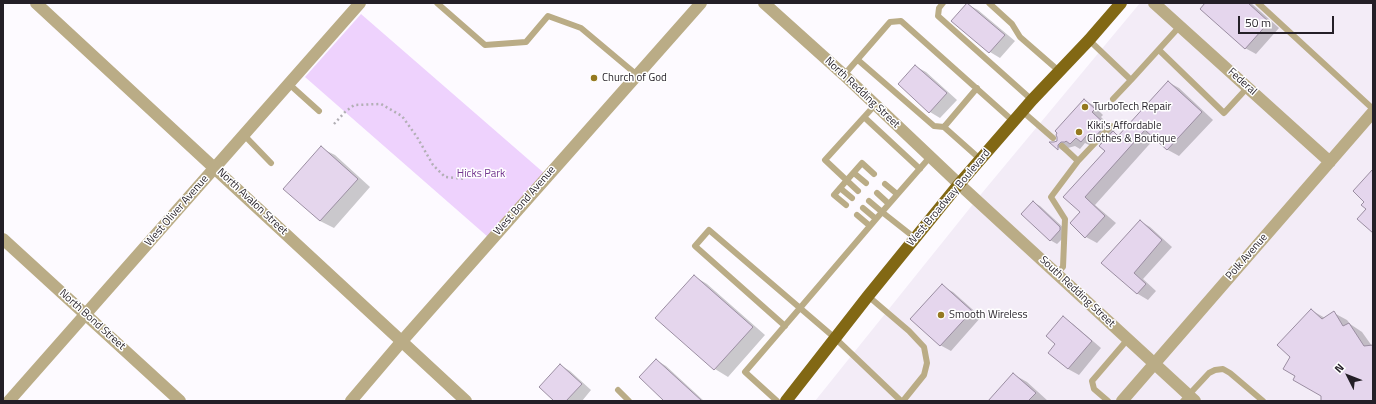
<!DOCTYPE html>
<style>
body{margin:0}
#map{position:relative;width:1376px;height:404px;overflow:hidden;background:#fdfaff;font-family:"Titillium Web",sans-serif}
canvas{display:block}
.frame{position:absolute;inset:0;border:4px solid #241f27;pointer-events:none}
.north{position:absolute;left:1328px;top:356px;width:40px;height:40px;-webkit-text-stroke:3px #fff;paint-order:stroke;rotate:312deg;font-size:11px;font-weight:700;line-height:16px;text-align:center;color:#241f27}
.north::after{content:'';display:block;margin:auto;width:14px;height:18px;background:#241f27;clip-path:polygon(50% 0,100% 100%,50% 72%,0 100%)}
.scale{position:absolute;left:1238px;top:16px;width:96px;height:18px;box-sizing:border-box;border:2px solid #241f27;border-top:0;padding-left:5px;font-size:12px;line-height:14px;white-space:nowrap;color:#241f27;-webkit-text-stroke:3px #fff;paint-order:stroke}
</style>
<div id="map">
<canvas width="1376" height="404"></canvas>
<div class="frame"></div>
<div class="north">N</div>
<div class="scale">50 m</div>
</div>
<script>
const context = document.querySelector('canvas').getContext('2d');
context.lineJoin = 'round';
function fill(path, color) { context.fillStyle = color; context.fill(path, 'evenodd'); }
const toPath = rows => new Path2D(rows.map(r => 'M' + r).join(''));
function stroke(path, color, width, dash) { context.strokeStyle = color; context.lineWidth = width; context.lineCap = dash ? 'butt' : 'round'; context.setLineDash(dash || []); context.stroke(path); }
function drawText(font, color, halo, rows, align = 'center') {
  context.font = font + ' "Titillium Web",sans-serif'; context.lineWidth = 3; context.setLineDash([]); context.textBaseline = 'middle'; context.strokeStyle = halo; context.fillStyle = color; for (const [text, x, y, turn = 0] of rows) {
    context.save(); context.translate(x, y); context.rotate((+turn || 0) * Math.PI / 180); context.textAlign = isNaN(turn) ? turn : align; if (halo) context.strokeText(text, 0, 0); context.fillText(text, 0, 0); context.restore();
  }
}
const built = toPath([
 [1140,3,1373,3,1373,401,815,401,982,193]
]);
const green = toPath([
 [361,14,544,173,488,237,305,77]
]);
const shadow = toPath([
 [1207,3,1251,3,1279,28,1256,54,1245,48],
 [967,4,978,10,1015,41,1000,58,990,52],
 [915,66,926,72,957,100,940,118,930,112],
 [1168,82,1179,88,1213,120,1179,156,1168,150,1155,138,1095,205,1116,223,1097,243,1086,237,1081,212,1064,197,1106,151,1101,144,1095,141,1091,146,1085,143,1080,149,1075,146,1068,148,1067,154,1052,143,1058,141,1084,100,1093,105,1103,115,1101,117,1115,131,1113,132,1120,136],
 [321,148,335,155,370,187,334,228,320,221,285,189],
 [1033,202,1040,206,1067,231,1067,234,1057,244,1050,240],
 [1140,221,1150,227,1172,247,1143,279,1156,291,1148,300,1138,294,1103,263],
 [694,276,707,284,765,335,728,377,715,369,657,318],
 [942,286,953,292,981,317,951,351,940,345],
 [1311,310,1325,318,1334,313,1347,320,1350,324,1362,332,1372,346,1373,346,1373,401,1322,401],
 [1063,318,1073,324,1101,348,1079,375,1068,369,1057,344],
 [656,360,666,366,704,401,666,401],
 [560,365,570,371,591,390,582,401,555,401],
 [1013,374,1027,382,1048,401,989,401]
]);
const building = toPath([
 [967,3,1005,35,989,53,951,21,967,3],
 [1205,3,1248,3,1269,22,1245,49,1200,9,1205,3],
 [915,65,947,93,929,113,898,84,915,65],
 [1168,81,1202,112,1167,150,1145,130,1085,197,1105,216,1085,238,1070,223,1080,212,1063,197,1105,151,1099,146,1113,131,1118,136,1168,81],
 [1084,99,1095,109,1092,112,1106,125,1092,140,1087,135,1081,142,1076,138,1070,144,1066,141,1065,142,1061,142,1058,145,1058,150,1049,142,1054,142,1057,141,1057,137,1056,135,1057,133,1055,131,1084,99],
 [321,146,358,179,320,221,283,189,321,146],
 [1373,169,1373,233,1357,219,1366,209,1361,205,1364,202,1353,191,1373,169],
 [1033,201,1060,227,1060,230,1050,241,1021,214,1033,201],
 [1140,220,1162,240,1134,273,1146,284,1137,294,1101,263,1140,220],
 [694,275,753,327,714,370,655,318,694,275],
 [942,284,972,311,940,346,910,319,942,284],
 [1311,309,1322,319,1334,311,1343,326,1349,323,1364,346,1373,345,1373,401,1321,401,1321,396,1293,380,1295,376,1283,369,1290,357,1277,345,1311,309],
 [1063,316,1092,341,1068,369,1048,353,1055,344,1046,336,1063,316],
 [656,359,702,401,664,401,639,377,656,359],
 [560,364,582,384,566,401,554,401,539,387,560,364],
 [1013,373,1036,393,1028,401,988,401,1013,373]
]);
const path = toPath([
 [334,124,345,112,354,105,381,104,402,116,417,137,433,165,445,177,465,179]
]);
const service = toPath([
 [437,3,485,45,526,42,548,16,581,28,637,75],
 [943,3,939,8,938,16,1032,100],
 [989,3,1012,24,1020,37,1059,71],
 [1258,3,1373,109],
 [1089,40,1131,80,1180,26],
 [1159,50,1224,113,1248,87],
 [858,60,934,126,944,127,980,159],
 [844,75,890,22,901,21,1013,121],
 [289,84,319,111],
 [1113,99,1131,80],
 [1022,111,1053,138],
 [864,117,920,169],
 [944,127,977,88],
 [244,135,271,163],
 [1078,161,1111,126],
 [854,173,866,183],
 [885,184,897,194],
 [840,188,852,198],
 [858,191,825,160,875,105],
 [877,193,889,204],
 [869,201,882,212,930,157],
 [846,205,834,195,847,180,862,163,874,174],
 [863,208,876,219],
 [857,215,870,226],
 [1057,273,1063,267,1065,219,1051,197,1078,161,1062,146],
 [868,296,909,331,924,347,927,363,924,375,903,401],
 [785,326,695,246,709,230,800,308,882,212,915,238],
 [618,390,629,401],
 [777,401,745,372,800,308,835,338,901,401],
 [1108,401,1094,389,1092,381,1128,339],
 [1183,401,1209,373,1215,370,1223,369,1230,373,1263,401]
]);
const minor = toPath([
 [764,3,844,75,959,184,1195,401],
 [1154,3,1330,162],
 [3,239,180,401],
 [9,401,360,3],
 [351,401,402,341,701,3],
 [1122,401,1373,112]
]);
const tertiary = toPath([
 [36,3,466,401]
]);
const primary = toPath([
 [786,401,868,296,959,184,1032,100,1089,40,1121,3]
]);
const markers = [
 [594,78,4,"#957920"],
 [1085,107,4,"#957920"],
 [1079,132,4,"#957920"],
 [941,315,4,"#957920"]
];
const poiNames = [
 ["Church of God",602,78],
 ["TurboTech Repair",1093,107],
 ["Kiki's Affordable",1087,126],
 ["Clothes & Boutique",1087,139],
 ["Smooth Wireless",949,315]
];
const streetNames = [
 ["Federal",1242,82,42],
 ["North Redding Street",862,93,43],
 ["West Broadway Boulevard",949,198,-50],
 ["West Bond Avenue",525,201,-49],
 ["North Avalon Street",252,202,43],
 ["West Oliver Avenue",177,211,-49],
 ["Polk Avenue",1247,257,-49],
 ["South Redding Street",1077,292,43],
 ["North Bond Street",92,320,42]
];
const parkNames = [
 ["Hicks Park",481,174]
];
fill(built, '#f3ecf7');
fill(green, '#eed2fd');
fill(shadow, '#0003');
fill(building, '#e5d6ed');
stroke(building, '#9b8ea2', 1);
stroke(path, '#b2afb5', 2.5, [2, 3]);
stroke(service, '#baac86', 6);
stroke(minor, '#baac86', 12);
stroke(tertiary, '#baac86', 12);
stroke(primary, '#826814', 12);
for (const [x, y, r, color] of markers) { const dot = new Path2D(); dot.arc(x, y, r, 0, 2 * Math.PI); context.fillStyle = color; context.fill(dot); stroke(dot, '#fff', 1.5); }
drawText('11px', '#241f27', '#fff', poiNames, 'left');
drawText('11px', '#241f27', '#fff', streetNames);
drawText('11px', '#743790', '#fff', parkNames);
</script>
